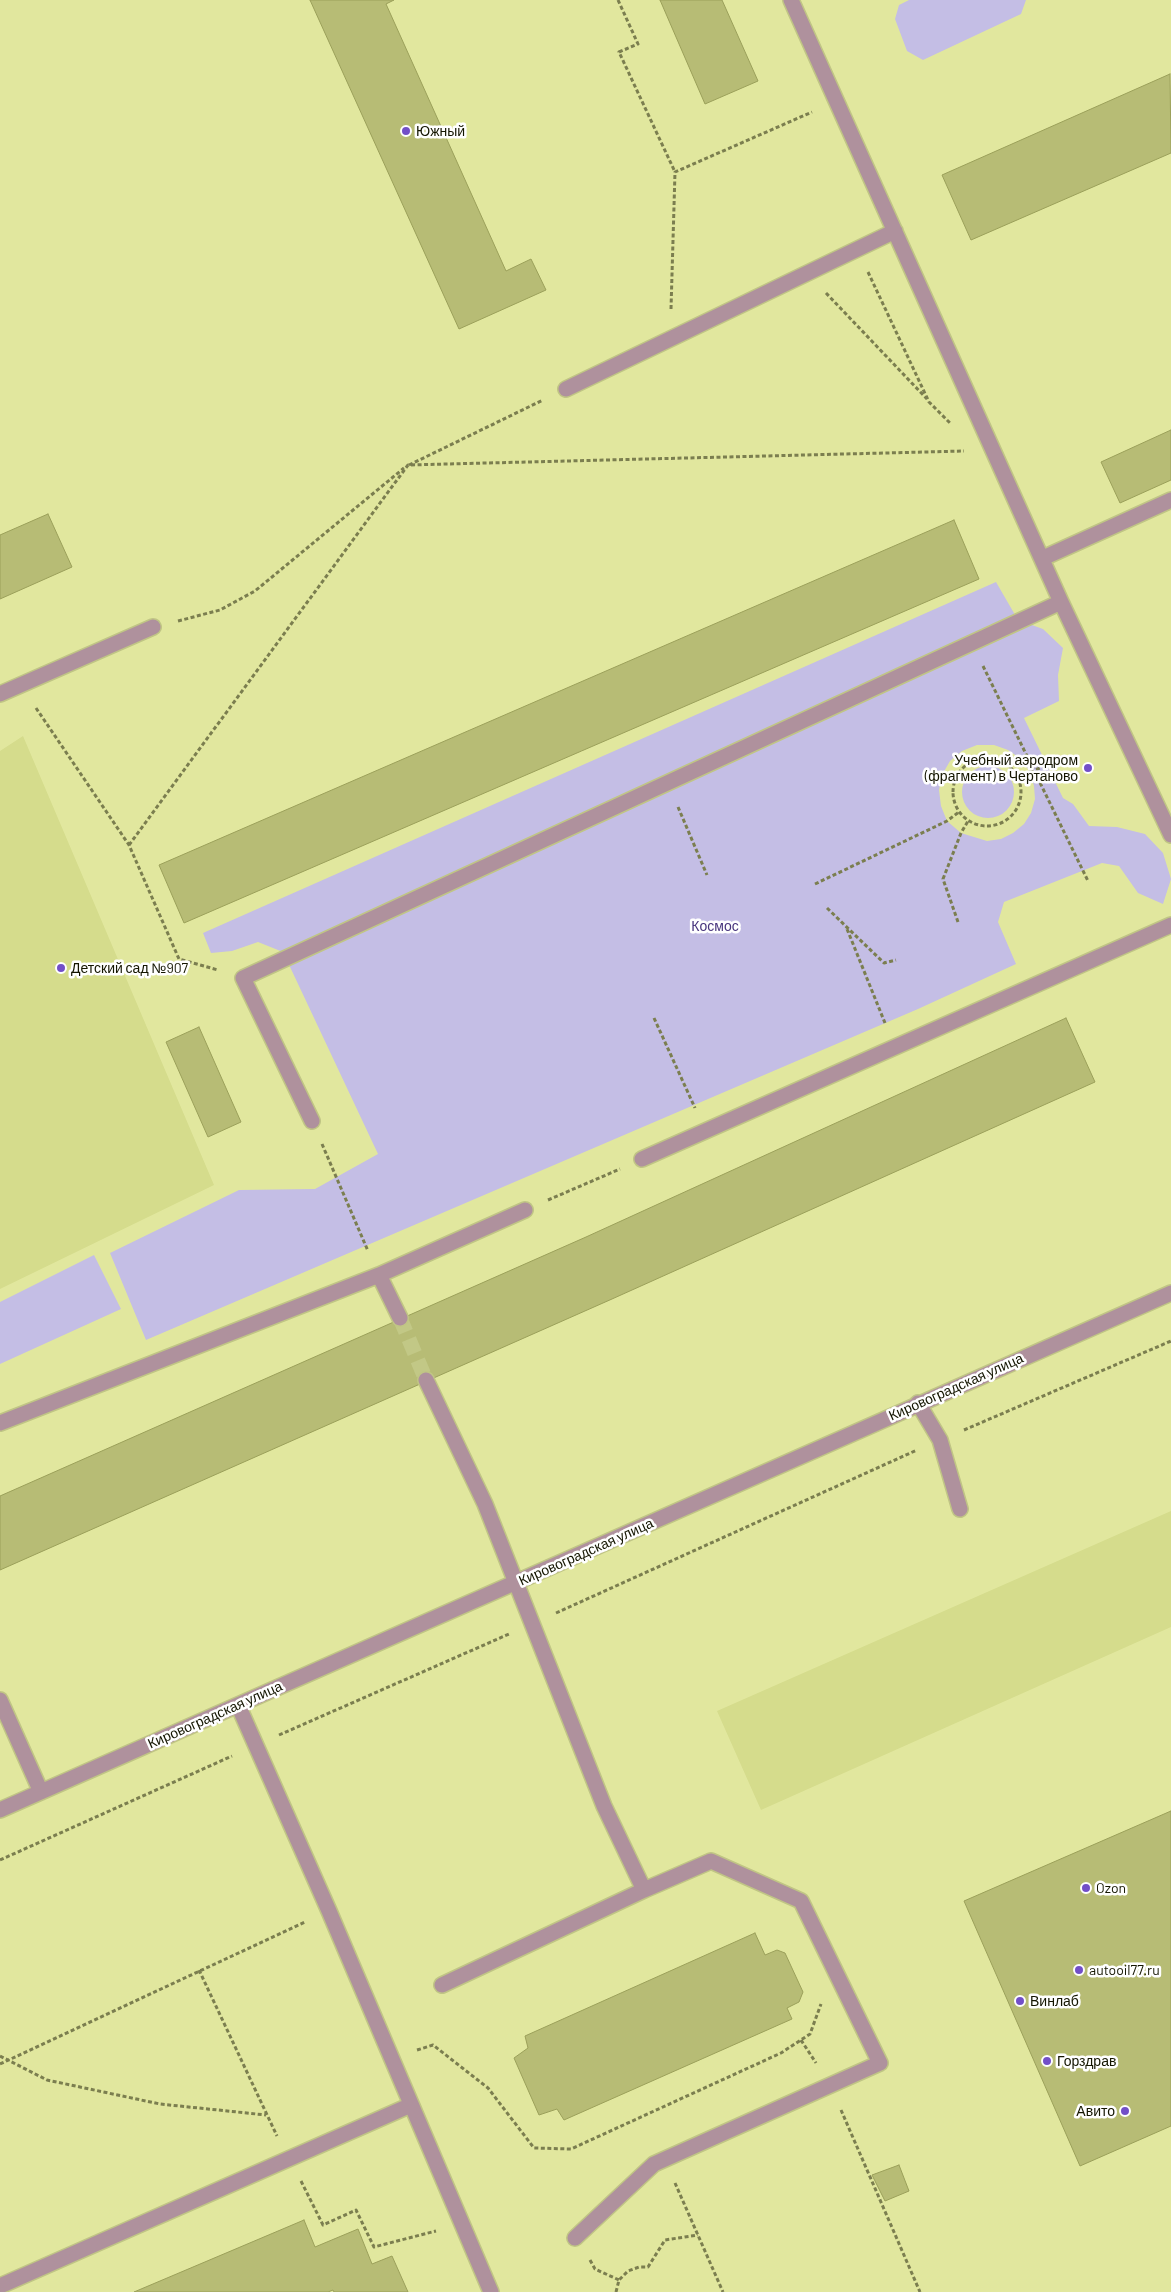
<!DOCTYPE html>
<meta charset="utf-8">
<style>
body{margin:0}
canvas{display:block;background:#e1e79e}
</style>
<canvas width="1171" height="2292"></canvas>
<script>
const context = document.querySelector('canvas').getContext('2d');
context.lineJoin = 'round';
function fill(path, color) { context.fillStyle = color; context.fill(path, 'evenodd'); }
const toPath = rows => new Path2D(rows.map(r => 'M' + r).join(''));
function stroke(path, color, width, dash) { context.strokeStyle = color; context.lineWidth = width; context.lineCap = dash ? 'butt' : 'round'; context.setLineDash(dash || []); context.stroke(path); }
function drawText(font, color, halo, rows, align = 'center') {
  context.font = font + ' Barlow,sans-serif'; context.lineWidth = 5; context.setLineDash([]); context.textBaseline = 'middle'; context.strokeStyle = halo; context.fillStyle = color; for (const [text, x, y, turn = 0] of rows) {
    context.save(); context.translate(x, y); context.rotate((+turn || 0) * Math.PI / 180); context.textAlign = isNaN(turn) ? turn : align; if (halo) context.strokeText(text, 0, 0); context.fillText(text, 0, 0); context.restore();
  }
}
const built = toPath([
 [23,736,214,1185,0,1289,0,751],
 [1171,1511,1171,1627,761,1810,717,1711]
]);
const green = toPath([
 [909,0,1026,0,1021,14,923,60,907,51,895,19,899,5],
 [996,582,1018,620,1043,629,1063,648,1058,675,1059,701,1024,718,1063,798,1073,804,1089,826,1117,827,1145,834,1163,853,1171,879,1163,904,1138,893,1119,866,1102,863,1004,902,998,922,1016,964,918,1009,146,1340,110,1253,239,1190,315,1189,378,1154,283,952,258,942,232,951,211,953,203,933],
 [977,745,994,745,1008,750,1021,759,1030,772,1034,786,1035,799,1031,813,1024,824,1013,833,1001,839,987,841,961,833,947,821,941,806,939,790,942,775,950,761,962,751],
 '962 792a26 26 0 1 1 52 0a26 26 0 1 1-52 0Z',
 [94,1255,121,1309,0,1364,0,1302]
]);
const building = toPath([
 [310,0,394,0,386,4,506,271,531,259,546,290,459,329,310,0],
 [660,0,722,0,758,81,705,104,660,0],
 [1170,74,1171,153,971,240,942,175,1170,74],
 [1171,430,1171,480,1120,503,1101,462,1171,430],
 [48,514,72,567,0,599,0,535,48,514],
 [954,520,979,579,184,923,159,865,954,520],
 [1066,1018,1095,1082,612,1299,0,1570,0,1496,586,1237,1066,1018],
 [199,1027,241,1122,208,1137,166,1042,199,1027],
 [1171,1811,1171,2126,1080,2166,964,1901,1171,1811],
 [755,1933,765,1955,777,1950,785,1953,803,1992,799,2002,787,2008,792,2019,564,2120,557,2109,539,2115,514,2058,528,2048,525,2036,755,1933],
 [899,2165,909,2191,885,2201,872,2175,899,2165],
 [304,2220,315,2247,358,2229,372,2264,392,2256,408,2292,334,2292,333,2290,328,2292,134,2292,304,2220]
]);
const minorTunnel = toPath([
 [400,1318,426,1380]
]);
const path = toPath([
 [618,0,638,44,619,52,675,172],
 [868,272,929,402,950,423],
 [826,293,927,399],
 [671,309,675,172,812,112],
 [409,465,543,400],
 [178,621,220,610,255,591,404,468],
 [983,666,1088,881],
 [36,708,129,845,179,959,218,970],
 '953 792a34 34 0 1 1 68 0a34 34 0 1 1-68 0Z',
 [1030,772,1047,765],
 [1017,775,1031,772],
 [678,807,707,875],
 [129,845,408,465,964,451],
 [815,884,947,821,959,812],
 [827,908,884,963,896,960],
 [958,922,943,879,961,833,968,821],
 [847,929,885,1023],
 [654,1018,695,1108],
 [322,1144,368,1251],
 [548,1200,620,1169],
 [964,1430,1171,1341],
 [556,1613,917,1450],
 [279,1735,509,1634],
 [0,1860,232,1756],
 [199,1970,277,2136],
 [801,2040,816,2063],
 [417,2050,433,2045,488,2088,534,2148,571,2149,781,2053,810,2034,821,2004],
 [0,2056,47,2080,160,2104,266,2115],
 [0,2064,305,1922],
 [841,2110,920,2292],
 [301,2181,323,2225,356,2210,374,2247,436,2231],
 [675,2183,723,2292],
 [590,2260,595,2269,619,2280],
 [616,2292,619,2280,628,2271,639,2267,648,2267,665,2240,698,2235]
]);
const minor = toPath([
 [791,0,1061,602,1171,835],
 [566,389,895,231],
 [1043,558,1171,500],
 [0,694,153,627],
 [312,1121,243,978,1061,602],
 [642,1159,1171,925],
 [379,1275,400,1318],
 [426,1380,485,1504,604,1806,644,1890,711,1861,801,1901,880,2063,654,2164,575,2238],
 [918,1403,940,1440,960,1509],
 [0,1423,379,1275,525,1210],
 [0,1700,41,1792],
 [238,1705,329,1911,491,2292],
 [0,1810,1171,1293],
 [442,1985,644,1890],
 [0,2286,411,2105]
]);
const markers = [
 [406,131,5,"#724fc8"],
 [1088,768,5,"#724fc8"],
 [61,968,5,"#724fc8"],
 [1086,1888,5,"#724fc8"],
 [1079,1970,5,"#724fc8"],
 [1020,2001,5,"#724fc8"],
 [1047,2061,5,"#724fc8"],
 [1125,2111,5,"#724fc8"]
];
const poiNames = [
 ["Южный",416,131],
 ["Учебный аэродром",1078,760,"right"],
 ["(фрагмент) в Чертаново",1078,776,"right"],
 ["Детский сад №907",71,968],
 ["Ozon",1096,1888],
 ["autooil77.ru",1089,1970],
 ["Винлаб",1030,2001],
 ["Горздрав",1057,2061],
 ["Авито",1115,2111,"right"]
];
const parkNames = [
 ["Космос",715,926]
];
const streetNames = [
 ["Кировоградская улица",956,1387,-24],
 ["Кировоградская улица",586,1552,-24],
 ["Кировоградская улица",215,1715,-24]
];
fill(built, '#d5dc8c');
fill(green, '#c4bee5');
fill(building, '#b7bc75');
stroke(building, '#9ba05a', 1);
stroke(minorTunnel, '#c2c886', 15, [15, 8]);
stroke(minor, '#c0c585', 18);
stroke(path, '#7b7e4f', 3, [4, 2.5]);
stroke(minor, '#af919d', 15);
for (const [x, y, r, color] of markers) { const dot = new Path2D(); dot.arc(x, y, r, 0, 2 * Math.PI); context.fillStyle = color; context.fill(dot); stroke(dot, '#fff', 2); }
drawText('14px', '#141500', '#fff', poiNames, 'left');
drawText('14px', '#48357d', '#fff', parkNames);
drawText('14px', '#141500', '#fff', streetNames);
</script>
